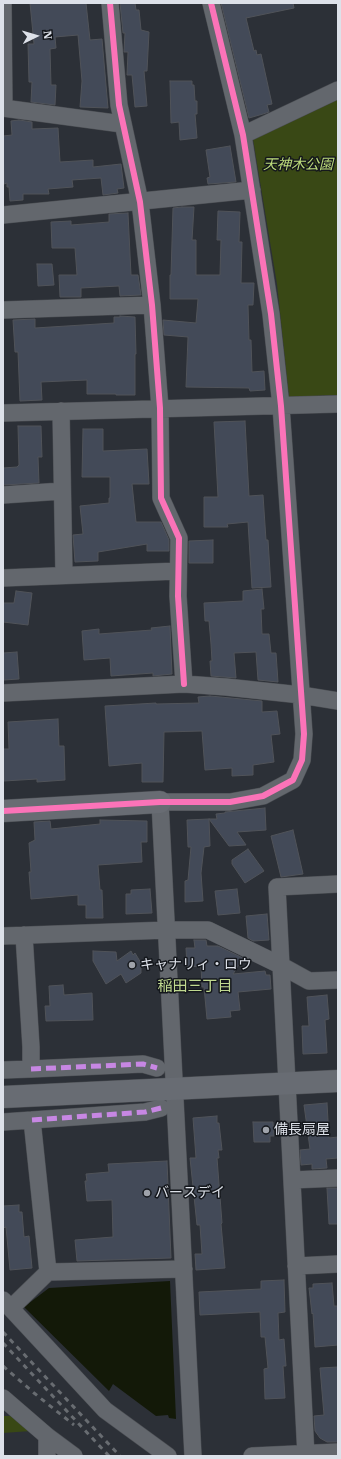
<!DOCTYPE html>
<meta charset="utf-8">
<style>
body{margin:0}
#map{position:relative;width:341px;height:1459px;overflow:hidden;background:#2c3037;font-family:"IBM Plex Serif",serif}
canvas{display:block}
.frame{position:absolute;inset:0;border:4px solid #dde1e9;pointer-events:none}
.north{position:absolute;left:16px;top:16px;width:40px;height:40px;-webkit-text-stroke:3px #14171c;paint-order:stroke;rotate:85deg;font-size:11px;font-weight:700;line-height:16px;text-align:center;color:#dde1e9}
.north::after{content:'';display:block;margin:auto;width:14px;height:18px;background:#dde1e9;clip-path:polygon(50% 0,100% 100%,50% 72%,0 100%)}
</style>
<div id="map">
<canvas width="341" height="1459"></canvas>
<div class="frame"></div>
<div class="north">N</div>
</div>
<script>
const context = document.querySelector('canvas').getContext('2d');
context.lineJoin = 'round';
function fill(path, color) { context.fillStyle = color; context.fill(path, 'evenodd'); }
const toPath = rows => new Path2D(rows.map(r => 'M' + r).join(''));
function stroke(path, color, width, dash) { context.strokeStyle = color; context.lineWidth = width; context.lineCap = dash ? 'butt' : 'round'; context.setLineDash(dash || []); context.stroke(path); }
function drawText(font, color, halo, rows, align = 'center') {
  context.font = font + ' "IBM Plex Serif","Noto Sans JP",serif'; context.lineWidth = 3; context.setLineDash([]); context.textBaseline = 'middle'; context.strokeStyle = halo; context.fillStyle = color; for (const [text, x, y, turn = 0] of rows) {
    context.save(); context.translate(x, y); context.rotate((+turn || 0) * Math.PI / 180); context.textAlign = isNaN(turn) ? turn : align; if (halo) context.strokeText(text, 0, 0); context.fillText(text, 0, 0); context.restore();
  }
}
const green = toPath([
 [338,98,338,395,289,397,277,284,253,139],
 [3,1416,16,1416,31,1431,3,1433]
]);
const water = toPath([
 [170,1281,176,1419,169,1418,168,1415,156,1416,113,1384,109,1391,24,1307,49,1288]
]);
const building = toPath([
 [30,3,86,3,90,40,102,39,108,108,80,107,82,81,78,35,55,37,56,48,50,49,51,85,56,85,55,105,31,102,32,82,29,82,28,44,34,44,30,3],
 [120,3,135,3,136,10,139,10,141,30,149,32,147,71,144,71,147,106,135,107,132,75,127,75,128,52,124,52,125,33,123,33,120,3],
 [221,3,293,3,294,8,246,18,254,51,256,50,257,55,261,54,272,104,267,105,269,112,263,114,249,118,221,3],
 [170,81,192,81,192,85,194,85,195,101,197,101,197,114,195,114,197,138,180,140,179,122,171,123,170,81],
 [19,120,32,122,32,129,58,128,60,162,93,160,93,167,121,164,124,188,117,189,118,193,103,195,101,178,72,180,73,187,48,189,49,194,23,194,23,200,10,201,9,187,7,187,7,183,4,184,3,136,12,135,11,121,19,120],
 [230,146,236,182,208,184,207,178,210,177,206,150,230,146],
 [182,207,194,207,192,240,196,240,196,275,220,275,221,240,217,240,218,211,240,212,239,242,242,242,241,283,254,283,253,305,248,305,249,340,251,340,252,372,264,371,265,390,250,391,249,388,186,387,188,337,164,335,163,320,196,323,198,299,170,299,170,275,171,275,173,208,182,207],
 [128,213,131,275,138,275,141,295,120,296,119,286,81,288,81,297,60,297,59,275,77,275,75,248,52,248,51,222,71,221,71,225,109,222,109,214,128,213],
 [37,264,52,264,54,285,38,286,37,264],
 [120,316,135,317,136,354,135,354,135,395,116,395,116,394,87,394,87,380,41,382,42,400,20,401,18,352,15,352,13,320,35,319,35,328,114,323,114,317,120,317,120,316],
 [245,421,249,496,263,495,266,540,268,540,271,587,252,588,248,522,227,524,228,527,204,527,204,497,218,497,214,422,245,421],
 [18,426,41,426,42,457,38,457,39,483,3,485,3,468,17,467,19,465,18,426],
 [83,429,103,429,103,451,147,449,149,484,132,484,136,522,161,522,169,540,169,551,147,551,147,544,98,552,98,561,75,562,73,535,83,534,80,506,109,503,109,498,110,498,110,477,82,477,83,429],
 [213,540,213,563,189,563,189,541,213,540],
 [262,589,264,609,261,609,262,634,269,634,271,653,276,653,278,682,258,680,256,652,234,653,236,678,211,676,210,661,212,661,211,644,209,621,205,621,204,603,243,601,243,591,262,589],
 [16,591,32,593,28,625,3,622,3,603,14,603,16,591],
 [170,626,172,674,153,676,153,673,111,676,110,658,84,660,82,631,99,629,99,634,152,630,151,628,170,626],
 [17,652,19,679,4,680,3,653,17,652],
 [210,696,262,701,262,712,277,711,280,734,271,735,274,762,253,765,253,775,232,776,232,768,205,770,202,731,164,732,163,782,142,782,142,763,109,766,105,706,156,703,156,704,199,703,198,697,210,696],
 [58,719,59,746,64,746,65,780,37,782,37,779,4,781,3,749,9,749,8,722,58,719],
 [265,808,266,830,237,832,246,845,229,846,209,819,217,819,216,814,225,813,225,812,265,808],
 [209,819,210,846,204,847,201,873,203,901,185,902,185,881,188,880,191,847,188,847,187,820,209,819],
 [100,820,147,821,147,842,141,842,142,862,98,865,100,890,102,890,103,918,86,918,86,905,78,905,78,895,31,899,29,872,31,872,29,843,35,840,34,822,50,821,51,829,100,824,100,820],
 [293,830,303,874,281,877,271,836,293,830],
 [248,849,264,871,245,883,232,864,232,860,248,849],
 [150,889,152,913,126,914,126,894,131,894,131,890,150,889],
 [237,889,240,913,218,915,215,891,237,889],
 [267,914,269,940,253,941,248,938,246,916,267,914],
 [194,940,206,940,207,946,218,946,243,958,233,974,265,971,266,975,270,975,271,989,238,992,240,1010,230,1011,231,1017,207,1019,204,987,202,987,201,966,187,967,186,948,195,948,194,940],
 [93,951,116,952,117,961,131,951,133,955,135,953,141,963,141,973,126,983,121,974,106,984,93,961,93,951],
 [63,985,64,995,92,993,93,1020,46,1021,45,1006,50,1006,49,986,63,985],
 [327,995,329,1019,325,1020,327,1053,303,1054,302,1026,309,1026,307,997,327,995],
 [327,1103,329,1138,338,1137,338,1158,326,1159,327,1168,312,1169,312,1164,301,1165,300,1150,310,1149,304,1105,327,1103],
 [217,1116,217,1123,219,1123,222,1150,218,1150,219,1158,217,1158,222,1223,221,1224,225,1268,196,1270,195,1254,202,1254,200,1225,197,1225,190,1158,196,1158,193,1118,217,1116],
 [253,1122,273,1122,274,1136,270,1136,270,1142,254,1142,253,1122],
 [167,1161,171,1258,77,1261,75,1240,113,1237,112,1200,87,1201,85,1181,87,1181,86,1174,109,1172,108,1164,167,1161],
 [327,1188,338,1188,338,1224,329,1224,327,1188],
 [19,1205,19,1212,22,1212,24,1237,29,1236,32,1268,10,1270,6,1227,3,1228,3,1206,19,1205],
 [284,1280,285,1312,278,1313,279,1340,284,1339,286,1366,283,1366,285,1398,265,1399,264,1369,268,1368,265,1337,261,1337,260,1312,200,1315,199,1292,261,1289,261,1281,284,1280],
 [332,1283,334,1306,338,1306,338,1345,315,1347,313,1313,312,1314,309,1288,313,1288,313,1284,332,1283],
 [338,1367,338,1442,327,1442,320,1438,315,1431,314,1416,324,1415,320,1368,338,1367]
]);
const street = toPath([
 [3,3,4,108],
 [110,3,119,105,140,202,152,305,160,408,161,498,179,538,178,596,184,684],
 [3,108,122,124],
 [243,135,338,90],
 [3,215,252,190],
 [3,310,152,305],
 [61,411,64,575],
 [3,413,338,404],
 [3,495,62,491],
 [3,578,178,571],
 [3,693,184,684,226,687,301,695,338,701],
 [3,936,168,930,208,930,280,965,309,981,338,980],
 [31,1069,143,1064,157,1068],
 [3,1070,31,1069,31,1047,24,935],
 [32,1120,145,1112,161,1108],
 [3,1122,32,1120,48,1272],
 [292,1180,338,1178],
 [296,1266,338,1264],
 [3,1300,105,1410,168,1456],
 [11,1308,48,1272,184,1269],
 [3,1398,47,1436,74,1456],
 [47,1456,47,1436],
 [193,1456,160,802,230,802,263,796,293,780,302,760,304,734,281,406,271,314,243,135,211,3],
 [252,1456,338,1452],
 [306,1456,277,887,338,884]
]);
const secondary = toPath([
 [3,811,160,802],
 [3,1097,338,1081]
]);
const rail = toPath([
 [3,1332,120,1456],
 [3,1343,109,1456],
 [3,1366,34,1393,74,1425]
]);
const quiet = toPath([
 [31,1069,143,1064,157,1068],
 [32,1120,145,1112,161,1108]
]);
const cycleway = toPath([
 [110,3,119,105,140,202,152,305,160,408,161,498,179,538,178,596,184,684],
 [3,811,160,802,230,802,263,796,293,780,302,760,304,734,281,406,271,314,243,135,211,3]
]);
const markers = [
 [132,965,4,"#9fa3ab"],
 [266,1130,4,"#9fa3ab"],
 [147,1193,4,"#9fa3ab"]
];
const parkNames = [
 ["天神木公園",298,165]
];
const poiNames = [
 ["キャナリィ・ロウ",140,965],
 ["備長扇屋",274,1130],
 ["バースデイ",155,1193]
];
const neighbourhoodNames = [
 ["稲田三丁目",195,987]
];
fill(green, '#394815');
fill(water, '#131908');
fill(building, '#434a58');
stroke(building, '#505359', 1);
stroke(street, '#4a4d52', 18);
stroke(secondary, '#4a4d52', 23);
stroke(street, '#63676d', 17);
stroke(secondary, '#686c73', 22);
stroke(rail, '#686c71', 3, [5, 5]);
stroke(quiet, '#c787e3', 5, [10, 5]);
stroke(cycleway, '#fb73b8', 6);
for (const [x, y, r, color] of markers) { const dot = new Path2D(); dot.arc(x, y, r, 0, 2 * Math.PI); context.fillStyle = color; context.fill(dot); stroke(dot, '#14171c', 1.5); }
drawText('italic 14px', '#bddc7b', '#14171c', parkNames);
drawText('14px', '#dde1e9', '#14171c', poiNames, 'left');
drawText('15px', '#c0d990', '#14171c', neighbourhoodNames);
</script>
